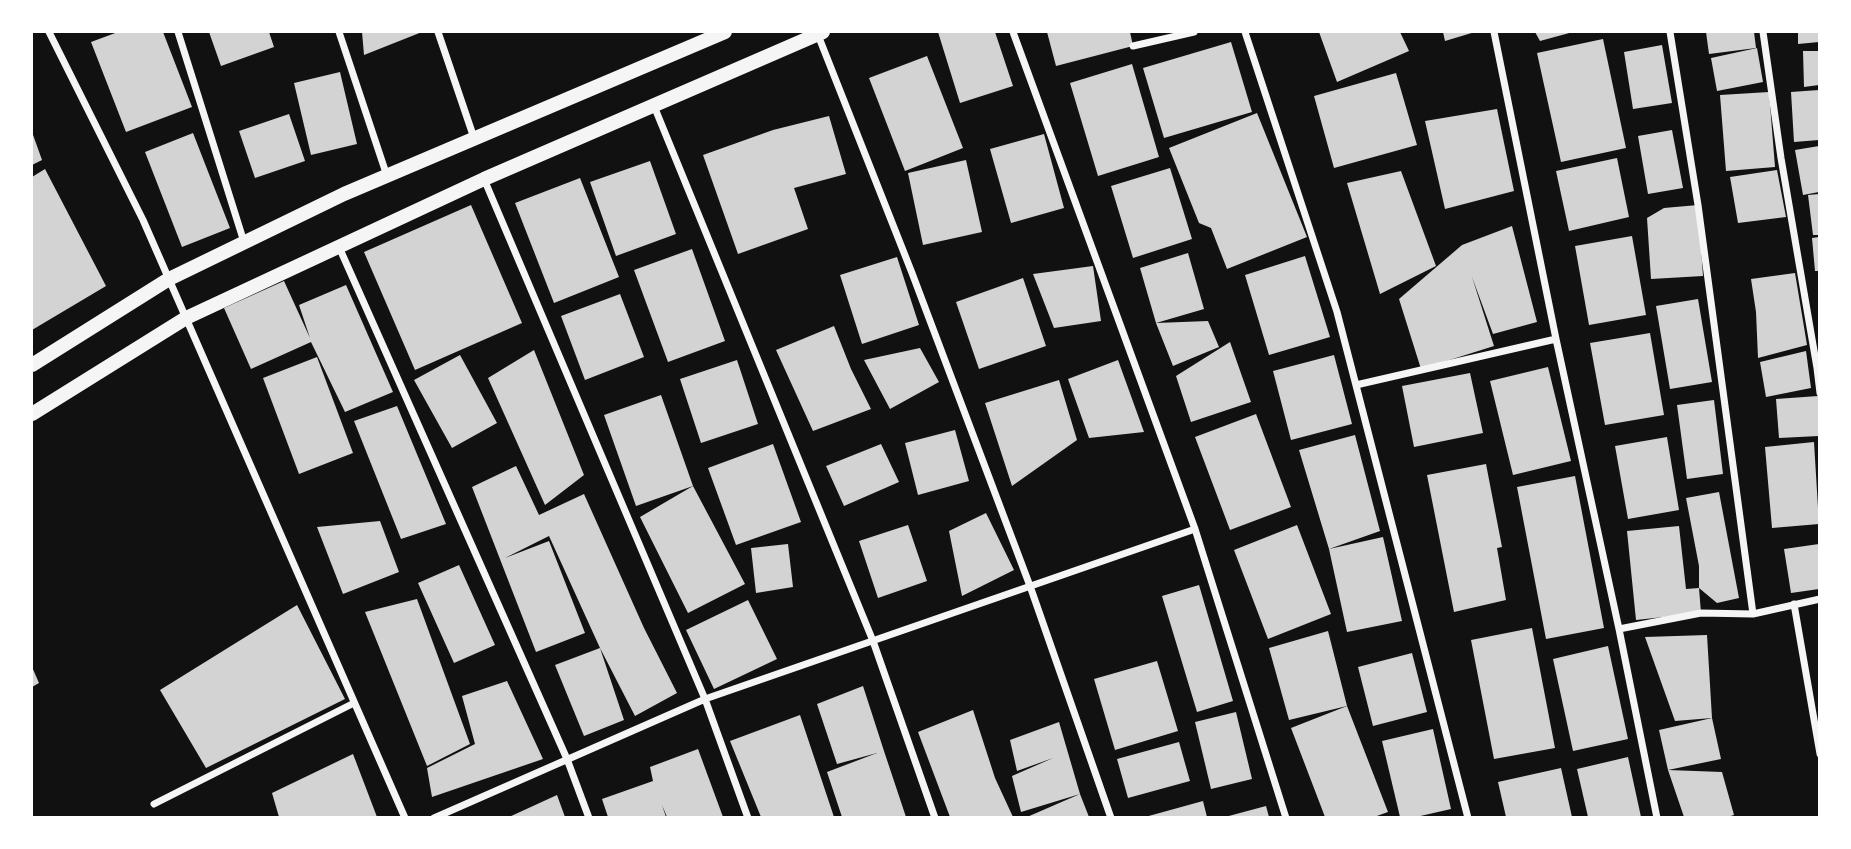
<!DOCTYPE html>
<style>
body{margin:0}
#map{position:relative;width:1851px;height:849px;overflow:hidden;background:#111;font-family:"Roboto Condensed",sans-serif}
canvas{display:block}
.frame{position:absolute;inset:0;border:33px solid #fff;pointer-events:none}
</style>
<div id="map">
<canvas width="1851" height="849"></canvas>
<div class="frame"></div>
</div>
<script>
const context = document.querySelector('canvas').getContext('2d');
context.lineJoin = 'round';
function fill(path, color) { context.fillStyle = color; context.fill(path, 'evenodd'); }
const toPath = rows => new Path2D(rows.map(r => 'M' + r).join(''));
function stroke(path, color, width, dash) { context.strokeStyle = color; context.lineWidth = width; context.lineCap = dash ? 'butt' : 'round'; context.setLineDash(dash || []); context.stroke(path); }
const building = toPath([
 [118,32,163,32,192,107,126,132,91,42],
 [209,32,269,32,274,47,221,66],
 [362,32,422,32,364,55],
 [938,32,995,32,1013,86,960,103],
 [1047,32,1130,32,1133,46,1056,66],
 [1319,32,1400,32,1409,51,1337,82],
 [1443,32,1475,32,1445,41],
 [1535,32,1573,32,1540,41],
 [1706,32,1754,32,1756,48,1709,54],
 [1798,32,1819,32,1819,42,1798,44],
 [1603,39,1626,148,1561,162,1537,53],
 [1231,42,1252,112,1164,138,1143,68],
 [1662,45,1672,103,1633,109,1624,52],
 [1757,48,1763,82,1717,91,1711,58],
 [1803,51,1819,51,1819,85,1804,87],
 [927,56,963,148,905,171,869,78],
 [1132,64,1159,157,1098,176,1070,83],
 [340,72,357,144,311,155,294,83],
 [1396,73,1417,145,1334,168,1314,96],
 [1819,90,1819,140,1794,142,1791,92],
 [1769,92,1775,167,1726,171,1720,95],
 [1497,109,1514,191,1445,209,1425,121],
 [1257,113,1307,237,1227,269,1211,228,1199,223,1169,148],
 [289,114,305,161,255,178,239,131],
 [829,116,846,174,794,188,808,229,738,254,703,155,773,130],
 [1672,130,1683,188,1648,194,1638,136],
 [32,132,42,160,32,165],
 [193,133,230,228,182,247,145,152],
 [1044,134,1064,208,1011,223,990,149],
 [1819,146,1819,192,1803,195,1795,150],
 [1617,158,1629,217,1569,231,1556,171],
 [966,160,982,232,923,245,908,173],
 [650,161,676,234,616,256,590,182],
 [1170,168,1192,239,1133,258,1111,186],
 [45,169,106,286,32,330,32,177],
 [1777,170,1786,217,1738,223,1730,177],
 [1401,171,1436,266,1380,294,1347,183],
 [580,178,619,277,554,303,515,203],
 [1819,194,1819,235,1813,235,1808,195],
 [471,205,522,323,415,370,364,252],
 [1698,205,1703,276,1651,279,1647,218,1664,208],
 [1512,226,1537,322,1493,334,1472,277,1494,346,1421,369,1399,299,1462,245],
 [1632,236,1646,315,1589,325,1575,246],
 [1819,237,1819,271,1815,271,1812,238],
 [692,249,725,341,668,362,634,270],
 [1188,253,1204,309,1156,323,1208,321,1219,347,1173,366,1156,323,1140,268],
 [1305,256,1330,337,1269,355,1245,275],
 [897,257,919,325,862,344,840,275],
 [1093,266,1101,321,1054,328,1033,274],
 [1795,273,1807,345,1758,358,1756,312,1751,279],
 [1023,278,1046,346,979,369,956,302],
 [284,281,310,338,299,305,346,285,393,392,345,412,311,342,251,369,224,308],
 [620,294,644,357,585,380,561,316],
 [1698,299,1712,382,1670,389,1656,306],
 [834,326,851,369,871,409,813,431,776,350],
 [1650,333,1664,415,1605,425,1590,343],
 [1230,342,1251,402,1191,422,1176,376],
 [920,348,939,382,890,409,864,360],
 [534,350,584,475,545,505,488,378],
 [1806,351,1811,388,1766,397,1760,362],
 [460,355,497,423,452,448,414,380],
 [1334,355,1352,424,1291,440,1273,371],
 [317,357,353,453,299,474,263,378],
 [737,360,758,424,701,443,680,379],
 [1118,360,1144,432,1089,438,1068,379],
 [1548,367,1571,461,1513,475,1490,381],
 [1470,373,1483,433,1414,447,1402,386],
 [1059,380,1077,440,1012,486,985,403],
 [661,395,693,486,745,584,688,613,640,517,693,486,636,506,604,415],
 [1818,396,1819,436,1779,438,1776,399],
 [1714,400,1723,474,1687,479,1677,405],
 [397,406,446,524,401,539,354,421],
 [1256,414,1291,507,1230,530,1195,437],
 [955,430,969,481,918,495,905,443],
 [1355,435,1380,531,1329,549,1383,537,1402,621,1347,632,1329,549,1299,450],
 [1667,437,1679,510,1628,519,1615,446],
 [1814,442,1819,524,1772,528,1765,447],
 [773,444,801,522,736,545,708,468],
 [881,444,899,482,844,506,826,466],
 [1486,464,1502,547,1497,548,1506,600,1454,612,1427,475],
 [516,466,539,515,584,494,644,628,677,693,635,716,600,648,624,720,584,736,555,665,600,648,549,536,505,558,549,541,585,633,536,652,472,487],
 [1575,476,1604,628,1546,639,1517,487],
 [1719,492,1739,598,1717,603,1699,588,1699,566,1686,498],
 [986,513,1014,570,962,596,949,531],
 [380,521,399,572,343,594,317,527],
 [908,525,927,581,878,598,859,541],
 [1297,525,1331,614,1268,639,1234,550],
 [1679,526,1686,589,1699,588,1701,613,1636,620,1627,531],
 [788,544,793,587,756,593,751,548],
 [1819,544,1819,589,1791,593,1784,549],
 [459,565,495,645,454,663,418,583],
 [1199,585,1233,701,1197,712,1162,596],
 [417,599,470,744,427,766,365,612],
 [748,600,777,659,714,689,686,630],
 [297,605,345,699,206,768,160,690],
 [1532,628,1555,748,1494,759,1471,640],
 [1328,631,1347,706,1289,720,1269,648],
 [1707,635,1712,718,1721,759,1668,770,1722,772,1734,815,1727,817,1684,817,1668,770,1659,730,1712,718,1675,721,1645,637],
 [1608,646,1628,739,1573,751,1553,659],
 [1412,653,1427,712,1373,726,1358,667],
 [1157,661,1178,731,1115,750,1094,679],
 [32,667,39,683,32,687],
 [507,681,543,759,432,797,427,768,475,744,462,696],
 [863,686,884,751,906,817,842,817,827,772,877,753,837,764,817,704],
 [1347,706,1388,812,1374,817,1325,817,1291,728],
 [973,710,995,778,1013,817,950,817,918,732],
 [1236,712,1252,779,1211,789,1195,722],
 [800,715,834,817,761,817,730,741],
 [1059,722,1080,794,1021,812,1012,776,1053,758,1017,771,1010,740],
 [1433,729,1451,809,1416,817,1400,817,1382,741],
 [1179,742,1190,781,1128,798,1117,759],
 [698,749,723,817,667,817,662,805,666,817,608,817,602,799,653,781,650,767],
 [353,754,377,817,279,817,272,793],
 [1628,757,1641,817,1588,817,1577,769],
 [1561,768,1572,817,1506,817,1498,782],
 [1080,794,1089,817,1027,817],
 [557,795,565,817,509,817],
 [1203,801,1207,817,1145,817],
 [1266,806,1269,817,1225,817]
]);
const minor = toPath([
 [49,32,143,220,405,818],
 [178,32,244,242],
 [339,32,387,176],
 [438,32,474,138],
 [1013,32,1195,529,1286,818],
 [1245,32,1337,312,1468,818],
 [1494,32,1556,339,1619,629,1657,818],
 [1670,32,1698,205,1753,614],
 [1763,32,1781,158,1817,368,1820,393],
 [818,35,912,273,1030,586,1111,818],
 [1133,46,1194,32],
 [654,106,873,641,935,818],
 [484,179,705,699,748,818],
 [339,247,567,759,589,818],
 [1356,385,1556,339],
 [1794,604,1820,754],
 [1619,629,1701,613,1753,614,1820,599],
 [154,804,354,703],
 [434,818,705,699,1195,529]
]);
const secondary = toPath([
 [32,365,169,279,344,194,725,32],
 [32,414,186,318,484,179,823,32]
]);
fill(building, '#d3d3d3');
stroke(minor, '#f5f5f5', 7);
stroke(secondary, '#f5f5f5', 14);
</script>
